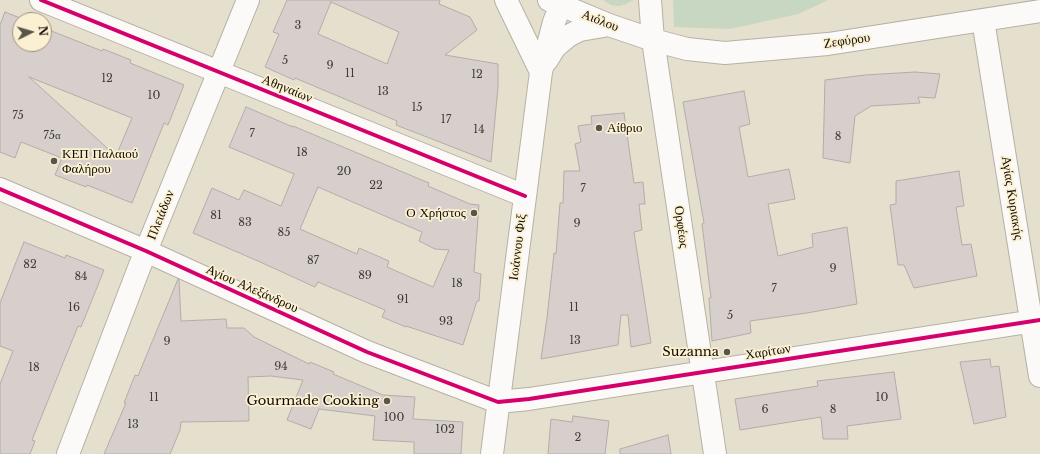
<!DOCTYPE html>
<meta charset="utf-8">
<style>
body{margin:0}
#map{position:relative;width:1040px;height:454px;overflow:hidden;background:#e5dfce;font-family:"Libre Baskerville",serif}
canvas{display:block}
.north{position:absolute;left:12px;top:12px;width:40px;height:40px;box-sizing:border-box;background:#fbf0d2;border:1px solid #9d947f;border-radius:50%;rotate:85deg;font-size:11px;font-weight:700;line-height:16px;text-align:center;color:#0f0b03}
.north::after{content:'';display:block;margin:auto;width:14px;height:18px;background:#5a554a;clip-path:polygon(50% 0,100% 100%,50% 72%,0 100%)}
</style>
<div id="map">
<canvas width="1040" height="454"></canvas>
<div class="north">N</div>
</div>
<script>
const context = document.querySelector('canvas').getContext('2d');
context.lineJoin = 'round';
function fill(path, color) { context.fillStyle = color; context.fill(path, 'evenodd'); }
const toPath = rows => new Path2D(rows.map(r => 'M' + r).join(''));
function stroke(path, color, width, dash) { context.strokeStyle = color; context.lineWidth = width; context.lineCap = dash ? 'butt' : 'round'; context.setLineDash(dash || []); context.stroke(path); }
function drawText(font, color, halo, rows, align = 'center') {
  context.font = font + ' "Libre Baskerville",serif'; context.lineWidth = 3.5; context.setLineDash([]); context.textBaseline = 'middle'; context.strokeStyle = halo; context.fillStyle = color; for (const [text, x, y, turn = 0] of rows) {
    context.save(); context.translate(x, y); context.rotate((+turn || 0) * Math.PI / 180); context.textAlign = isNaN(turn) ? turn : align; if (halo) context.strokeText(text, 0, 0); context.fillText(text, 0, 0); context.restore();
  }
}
const green = toPath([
 [603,0,634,0,626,4,619,6,611,5],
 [673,0,828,0,798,14,730,29,674,27]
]);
const building = toPath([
 [287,0,440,0,439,4,470,17,477,30,445,55,498,64,498,87,491,162,396,125,397,121,295,78,294,80,265,67,279,34,273,32,287,0],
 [331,2,399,32,387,64,318,34,331,2],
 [5,12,25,20,20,20,20,44,44,44,44,28,102,51,103,49,131,60,130,63,184,85,168,125,164,123,132,203,87,185,86,187,55,175,62,158,21,142,15,158,0,152,0,25,5,12],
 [29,77,132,118,116,156,29,77],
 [915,72,940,74,935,98,918,97,920,103,871,106,855,116,850,163,823,158,825,80,865,75,915,72],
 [744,91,750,124,739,127,748,177,789,169,795,199,768,204,778,256,813,247,812,234,847,227,857,304,807,313,750,321,751,333,712,341,709,298,711,298,702,224,704,223,683,102,744,91],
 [246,107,293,127,293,126,429,183,428,186,470,204,479,205,474,272,481,274,479,301,477,301,463,345,406,326,406,327,382,317,385,310,318,282,315,287,258,261,193,233,212,188,239,200,244,190,281,206,294,174,229,147,246,107],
 [318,187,422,232,419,241,435,249,449,250,433,287,387,267,389,261,359,248,357,254,300,229,318,187],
 [624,113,634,183,643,182,645,204,639,204,642,230,634,232,651,343,631,347,628,315,621,315,618,345,541,359,547,318,554,253,556,254,560,203,563,203,564,171,580,171,575,144,581,142,578,126,592,124,591,116,624,113],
 [959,171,964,206,956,207,962,245,971,244,977,276,914,288,904,265,898,265,890,205,896,204,896,181,959,171],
 [24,242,65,258,66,255,104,270,81,327,78,326,32,440,35,441,30,454,0,454,0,384,13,351,0,346,0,303,24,242],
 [178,279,179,280,181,321,226,319,227,328,244,328,254,337,309,364,310,362,334,372,333,374,383,395,415,397,413,419,463,422,461,454,414,454,414,442,373,440,375,416,319,409,311,429,287,420,303,380,271,376,248,377,249,421,181,422,180,430,170,454,104,454,126,403,124,403,135,375,138,376,178,279],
 [990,359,991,367,999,366,1006,417,974,424,960,362,990,359],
 [894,372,901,419,847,426,848,439,823,439,821,417,740,430,735,399,818,386,817,381,894,372],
 [573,416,609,421,605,454,548,454,551,419,572,422,573,416],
 [668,435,671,454,620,454,620,449,668,435]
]);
const minor = toPath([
 [41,0,525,196],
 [506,0,541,72],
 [549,0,609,25,653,40,687,49,725,53,828,44,1040,11],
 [650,0,653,40,715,454],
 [983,20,1040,376],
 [547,60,555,47,568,36,580,30,609,25],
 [0,189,146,251,367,352,498,402,529,399,1040,320],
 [68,454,139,268,248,0],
 [492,454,541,72,554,22,563,0]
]);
const cycleway = toPath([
 [41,0,525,196],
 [0,189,146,251,367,352,498,402,529,399,1040,320]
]);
const markers = [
 [599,128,4,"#5a554a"],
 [54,161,4,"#5a554a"],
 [474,213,4,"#5a554a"],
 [727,352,4,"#5a554a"],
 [387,401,4,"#5a554a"]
];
const numberNames = [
 ["3",298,26],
 ["5",285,61],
 ["9",330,66],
 ["11",350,74],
 ["12",477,75],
 ["12",107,79],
 ["13",383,92],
 ["10",154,96],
 ["15",417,108],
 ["75",18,116],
 ["17",446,120],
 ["14",479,130],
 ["7",252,134],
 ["75α",52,136],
 ["8",838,137],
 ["18",302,153],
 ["20",344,172],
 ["22",376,186],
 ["7",583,189],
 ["81",216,216],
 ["83",245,223],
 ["9",577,224],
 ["85",284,233],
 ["87",313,261],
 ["82",30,265],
 ["9",833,269],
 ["89",365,276],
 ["84",81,277],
 ["18",457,284],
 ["7",774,289],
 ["91",403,300],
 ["16",74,308],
 ["11",574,308],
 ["5",730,316],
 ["93",446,322],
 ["13",575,341],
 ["9",167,342],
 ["94",281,367],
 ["18",34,368],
 ["11",154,398],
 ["10",882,398],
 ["6",765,410],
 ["8",833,410],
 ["100",394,418],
 ["13",133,425],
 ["102",445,430],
 ["2",578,438]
];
const streetNames = [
 ["Αιόλου",600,21,21],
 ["Ζεφύρου",847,41,-8],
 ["Αθηναίων",287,89,22],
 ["Αγίας Κυριακής",1012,198,81],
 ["Πλειάδων",161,215,-68],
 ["Ορφέως",681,227,82],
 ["Ιωάννου Φιξ",518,247,-83],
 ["Αγίου Αλεξάνδρου",252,289,24],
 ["Χαρίτων",768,352,-9]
];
const poiNames = [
 ["Αίθριο",607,128,"left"],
 ["ΚΕΠ Παλαιού",62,154,"left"],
 ["Φαλήρου",62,169,"left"],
 ["Ο Χρήστος",466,213],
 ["Suzanna",719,352],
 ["Gourmade Cooking",379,401]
];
fill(green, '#c7d7c1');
fill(building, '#d7cfcb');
stroke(building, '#b4aca8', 1);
stroke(minor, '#b6b1a4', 24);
stroke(minor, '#fbfaf8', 22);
stroke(cycleway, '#d6006c', 4);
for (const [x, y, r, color] of markers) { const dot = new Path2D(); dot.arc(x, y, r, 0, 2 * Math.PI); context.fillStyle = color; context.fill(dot); stroke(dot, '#fbf0d2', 1.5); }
drawText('11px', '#413c35', null, numberNames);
drawText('13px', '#0f0b03', '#fbf0d2', streetNames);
drawText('13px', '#0f0b03', '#fbf0d2', poiNames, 'right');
</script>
